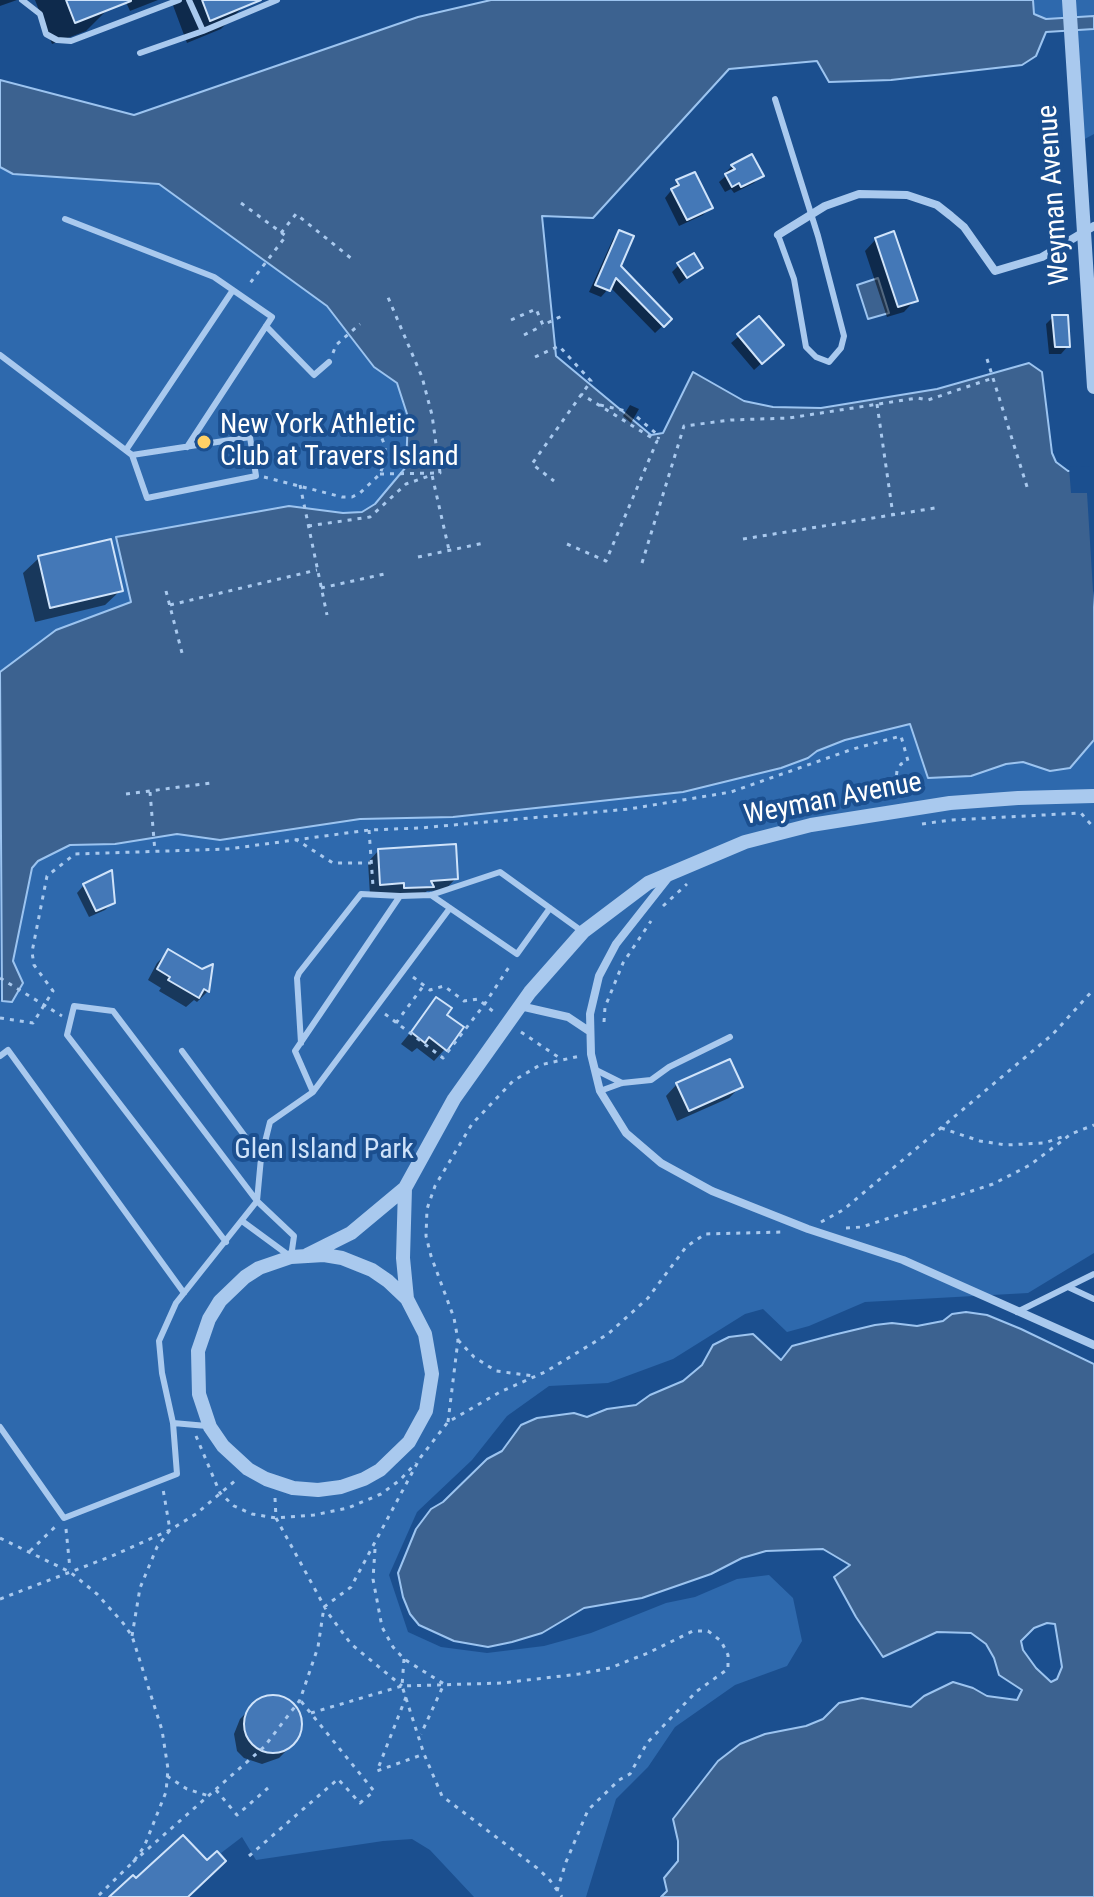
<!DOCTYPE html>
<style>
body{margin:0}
canvas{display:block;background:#1b4f8f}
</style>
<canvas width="1094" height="1897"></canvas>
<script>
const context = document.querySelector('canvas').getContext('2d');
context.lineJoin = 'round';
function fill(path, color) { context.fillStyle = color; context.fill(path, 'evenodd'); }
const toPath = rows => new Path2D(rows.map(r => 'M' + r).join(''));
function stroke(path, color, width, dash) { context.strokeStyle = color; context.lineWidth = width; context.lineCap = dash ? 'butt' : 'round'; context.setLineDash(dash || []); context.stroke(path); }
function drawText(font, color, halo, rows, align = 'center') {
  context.font = font + ' "Roboto Condensed",sans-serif'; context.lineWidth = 8; context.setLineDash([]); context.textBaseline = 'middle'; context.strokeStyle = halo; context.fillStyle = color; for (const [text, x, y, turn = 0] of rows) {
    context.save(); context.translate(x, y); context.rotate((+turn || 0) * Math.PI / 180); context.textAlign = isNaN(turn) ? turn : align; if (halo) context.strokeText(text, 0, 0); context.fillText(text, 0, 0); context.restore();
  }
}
const green = toPath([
 [1033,0,1094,0,1094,16,1046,19,1034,14],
 [1094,29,1094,134,1081,141,1073,30],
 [0,167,13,174,159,184,327,306,374,367,397,383,408,417,407,467,375,504,362,512,343,513,289,506,116,537,131,602,56,630,0,672],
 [911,724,971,776,1006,764,1023,762,1050,771,1070,768,1094,740,1094,1253,1028,1293,865,1302,809,1326,787,1332,763,1309,745,1314,673,1359,608,1383,549,1386,507,1416,472,1460,417,1512,389,1575,408,1632,441,1647,487,1653,544,1646,591,1633,666,1603,695,1597,737,1579,769,1575,793,1598,802,1641,787,1666,735,1685,675,1727,648,1767,616,1799,586,1897,474,1897,430,1850,412,1839,383,1841,256,1860,242,1837,221,1853,227,1861,188,1897,0,1897,0,1000,2,1001,23,983,13,961,32,868,38,861,70,845,115,844,177,834,220,840,360,819,453,817,683,792,781,768,808,758,817,751,845,740]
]);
const water = toPath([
 [491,0,1033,0,1034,14,1046,19,1094,16,1094,29,1046,32,1036,56,1022,65,891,80,829,82,817,61,729,69,593,218,542,216,556,356,651,435,663,433,693,372,744,401,773,407,821,408,937,389,1029,363,1042,372,1052,453,1056,462,1068,471,1094,470,1094,740,1070,768,1050,771,1023,762,1006,764,971,776,928,778,910,724,845,740,817,751,808,758,781,768,683,792,453,817,360,819,220,840,177,834,115,844,70,845,38,861,32,868,13,961,23,983,12,1002,2,1001,0,672,56,630,131,602,116,537,289,506,343,513,362,512,375,504,406,467,408,417,397,383,374,367,327,306,159,184,13,174,0,167,0,80,134,115,418,17,491,0],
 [878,278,889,313,868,319,857,285,878,278],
 [966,1312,987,1315,1021,1329,1094,1364,1094,1897,661,1897,667,1891,664,1878,678,1861,678,1841,673,1819,718,1761,740,1744,765,1734,806,1726,823,1719,839,1703,862,1698,911,1707,924,1696,953,1682,973,1688,987,1696,1017,1700,1022,1690,999,1675,994,1658,986,1644,971,1633,937,1632,883,1657,856,1617,834,1577,850,1565,823,1549,766,1551,742,1558,711,1574,642,1598,584,1608,542,1633,512,1642,488,1647,454,1641,419,1625,410,1614,403,1597,398,1573,416,1529,431,1509,443,1502,487,1459,502,1451,521,1425,537,1418,574,1413,587,1417,607,1409,636,1405,650,1395,683,1381,702,1365,713,1345,729,1337,753,1334,781,1360,792,1346,833,1335,875,1325,892,1323,917,1326,943,1321,952,1314,966,1312],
 [1047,1623,1055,1624,1062,1667,1057,1679,1051,1682,1036,1668,1023,1650,1021,1641,1034,1628,1047,1623]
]);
const pier = toPath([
 [1094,466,1094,607,1087,493,1071,493,1069,467]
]);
const shadow = toPath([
 [0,0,17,0,0,6],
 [35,0,106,0,109,8,86,31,52,44],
 [125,0,158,0,130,11],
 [171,0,242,0,244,6,221,29,187,43],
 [751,157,761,175,754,183,734,193,731,189,725,192,719,182,727,175,725,173,732,166],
 [678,182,710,207,703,215,679,226,665,198],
 [620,232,619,267,670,319,655,333,610,287,601,297,589,292,613,239],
 [876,239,915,300,904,312,887,317,865,251],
 [679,265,701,267,679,284,672,272],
 [1053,317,1068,346,1061,354,1049,354,1046,324],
 [759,319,774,352,754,370,731,343],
 [630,405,639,409,631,423,623,416],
 [39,558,121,590,105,605,35,622,23,573],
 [379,850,456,878,445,890,427,891,420,897,370,895,368,862],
 [84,885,113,902,105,910,89,917,77,893],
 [168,952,201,971,211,967,208,991,197,1002,194,1000,186,1007,159,991,161,988,148,980,157,963],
 [437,1000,444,1015,445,1049,434,1061,417,1048,412,1052,401,1044],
 [677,1084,740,1087,729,1098,677,1121,666,1096],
 [274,1697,291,1703,297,1710,301,1729,291,1746,279,1758,262,1764,244,1758,237,1751,234,1734,240,1719,258,1701]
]);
const building = toPath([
 [66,0,131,0,131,1,75,23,66,0],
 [202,0,261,0,210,21,202,0],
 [752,154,764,176,741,187,739,183,732,187,725,174,735,169,731,165,752,154],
 [695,172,713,208,687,220,671,189,679,185,676,180,695,172],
 [619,230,634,236,621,266,672,319,664,327,616,278,610,291,595,285,619,230],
 [894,231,918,301,898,307,875,238,894,231],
 [694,253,703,268,687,278,677,263,694,253],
 [1052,315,1068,315,1070,347,1055,347,1052,315],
 [759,316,784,345,762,364,737,334,759,316],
 [111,539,123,591,50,608,38,556,111,539],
 [456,844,458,879,431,881,434,887,404,888,404,883,380,885,378,849,456,844],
 [112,870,115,903,96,911,83,884,112,870],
 [168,949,202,969,213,964,209,992,204,989,199,998,168,980,170,977,157,969,168,949],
 [436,997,452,1008,447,1015,464,1027,447,1051,429,1037,425,1043,411,1032,436,997],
 [730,1059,743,1087,689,1111,676,1083,730,1059],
 '244 1724a29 29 0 1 1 58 0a29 29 0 1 1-58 0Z',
 [183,1835,207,1860,217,1851,226,1861,188,1897,109,1897,133,1875,136,1878,183,1835]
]);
const path = toPath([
 [241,203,286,236,247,287],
 [281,233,296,214,352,259],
 [511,320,536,309,543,325,564,315],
 [524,335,542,326],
 [333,353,336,345,360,324],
 [535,357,559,346,591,381,532,464,554,481],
 [987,359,1028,490],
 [877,404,893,515],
 [600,405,626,411],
 [637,417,659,436,658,439],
 [380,474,440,473,432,415,422,377,387,295],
 [264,477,342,497,352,497,360,493,380,474,385,460,385,446,377,426,367,421,352,421],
 [300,485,327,615],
 [308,526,370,517,406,484,432,475,449,550],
 [743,539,935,508],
 [567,544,606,561,657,441,581,394],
 [418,557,484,543],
 [642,563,684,426,731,420,789,418,917,398,928,400,993,378],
 [321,588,389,573],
 [166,591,182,653],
 [170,605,317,570],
 [150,792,155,852],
 [126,794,211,783],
 [922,824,951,820,1081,813,1094,828],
 [369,830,373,886],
 [295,839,333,863,371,863],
 [663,906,687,884],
 [413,977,430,990,444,986,464,1001,478,999,495,1013],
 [0,978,62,1016],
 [385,1014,443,1058,484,1005,511,964],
 [0,1018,33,1023,53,991,34,965,32,952,47,876,75,854,228,849,369,830,420,828,629,809,731,792,853,749,901,736,908,761,901,764,897,771,894,794],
 [604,1022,605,1007,623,963,651,921],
 [396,1023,424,985],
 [521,1032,561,1059],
 [941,1128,980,1141,1006,1145,1044,1143,1065,1136],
 [821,1222,843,1210,1053,1034,1094,989],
 [846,1228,862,1227,993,1184,1030,1165,1071,1134,1094,1125],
 [458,1340,474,1357,496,1371,534,1376],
 [448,1422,458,1340,454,1318,431,1256,426,1236,427,1209,435,1186,472,1124,513,1081,540,1065,580,1056],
 [196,1436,220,1493,234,1506,252,1514,276,1518,314,1515,348,1508,381,1494,400,1480,416,1463],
 [275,1498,276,1518,328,1613,351,1644,402,1686],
 [66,1529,70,1569],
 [0,1538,70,1572,97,1594,123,1623,132,1636,162,1730,168,1769,166,1792,144,1847,133,1862,97,1897],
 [375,1549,373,1579,382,1627,393,1647,404,1659,444,1684,421,1734],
 [30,1551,56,1526],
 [0,1599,112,1556,170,1530,196,1514,236,1480],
 [132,1636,140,1588,157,1547,170,1530,163,1489],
 [404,1659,402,1686,424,1754,442,1796,537,1868,549,1879,562,1897],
 [406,1697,377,1771,424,1754],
 [311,1713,402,1686,502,1683,579,1674,610,1668,648,1653,693,1631,708,1631,721,1641,728,1655,728,1669,697,1691,667,1722,647,1743,630,1774,619,1780,588,1810,566,1862,557,1891],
 [167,1776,187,1789,209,1796],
 [216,1790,237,1815,268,1788],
 [249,1856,338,1779,360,1803,374,1791,300,1700],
 [133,1862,264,1747,300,1700,318,1647,324,1607,351,1587,420,1458,448,1422,500,1392,545,1372,608,1334,648,1298,686,1247,705,1234,783,1232]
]);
const service = toPath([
 [22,0,40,14,46,34,57,40,71,41,179,0],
 [189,0,203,31,277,0],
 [140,53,203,31],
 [775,99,818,236,844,336,841,348,829,362,816,357,806,347,794,279,778,235],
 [65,219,214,277,272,317,187,447],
 [266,326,314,375,329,362],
 [0,355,132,455,147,498,256,476,250,437,132,455],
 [126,450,233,290],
 [431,895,517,954,550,908],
 [301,1043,297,978,299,973,361,894,400,896],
 [182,1051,261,1158],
 [0,1056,8,1050,184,1293],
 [594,1069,622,1083],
 [600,1091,622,1083,651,1080,669,1067,730,1037],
 [313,1092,450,908],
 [226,1242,67,1035,74,1006,113,1011,257,1201,294,1236,291,1257,242,1221],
 [1068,1287,1094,1299],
 [1017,1312,1094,1274],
 [207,1426,173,1423,162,1373,159,1341,176,1303,257,1201,261,1158,270,1122,313,1092,295,1051,400,896,431,895,500,872,583,932],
 [0,1427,64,1518,177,1474,173,1423]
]);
const minor = toPath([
 [778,235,825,206,859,194,907,195,937,205,951,216,964,227,995,271,1042,257,1094,226],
 [668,878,616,944,599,976,590,1014,591,1054,600,1091,626,1133,661,1163,712,1191,808,1229,903,1260,1094,1345],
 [520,1006,568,1017,589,1031]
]);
const tertiary = toPath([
 [1069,0,1094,387],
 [405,1188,403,1258,407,1299,425,1334,432,1374,426,1411,409,1442,380,1470,364,1479,341,1487,318,1490,293,1488,266,1479,248,1469,223,1446,210,1427,199,1394,198,1351,209,1319,220,1301,245,1277,259,1268,291,1257,324,1255,342,1258,372,1270,388,1281,407,1299],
 [307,1255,351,1233,405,1188,454,1099,530,992,583,932,648,883,745,842,811,825,950,803,1018,798,1094,796]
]);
const markers = [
 [204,442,8,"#ffd166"]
];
const streetNames = [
 ["Weyman Avenue",1055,195,-94],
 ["Weyman Avenue",833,800,-11]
];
const poiNames = [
 ["New York Athletic",220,426],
 ["Club at Travers Island",220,458]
];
const parkNames = [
 ["Glen Island Park",324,1151]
];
fill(green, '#2e69ad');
fill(water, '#3c6290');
stroke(water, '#9cc4f0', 2);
fill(pier, '#1b4f8f');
fill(shadow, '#0007');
fill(building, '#4478b7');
stroke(building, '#cfe3fa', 2);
stroke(path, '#a9c9ee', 3, [4, 6]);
stroke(service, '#a9c9ee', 6);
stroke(minor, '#a9c9ee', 8);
stroke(tertiary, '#a9c9ee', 14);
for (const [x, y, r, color] of markers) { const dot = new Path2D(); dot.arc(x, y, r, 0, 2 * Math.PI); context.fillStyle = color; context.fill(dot); stroke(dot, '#1b4f8f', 3); }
drawText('28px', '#fff', '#1b4f8f', streetNames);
drawText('28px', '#fff', '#1b4f8f', poiNames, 'left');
drawText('28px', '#cfe3fa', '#1b4f8f', parkNames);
</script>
